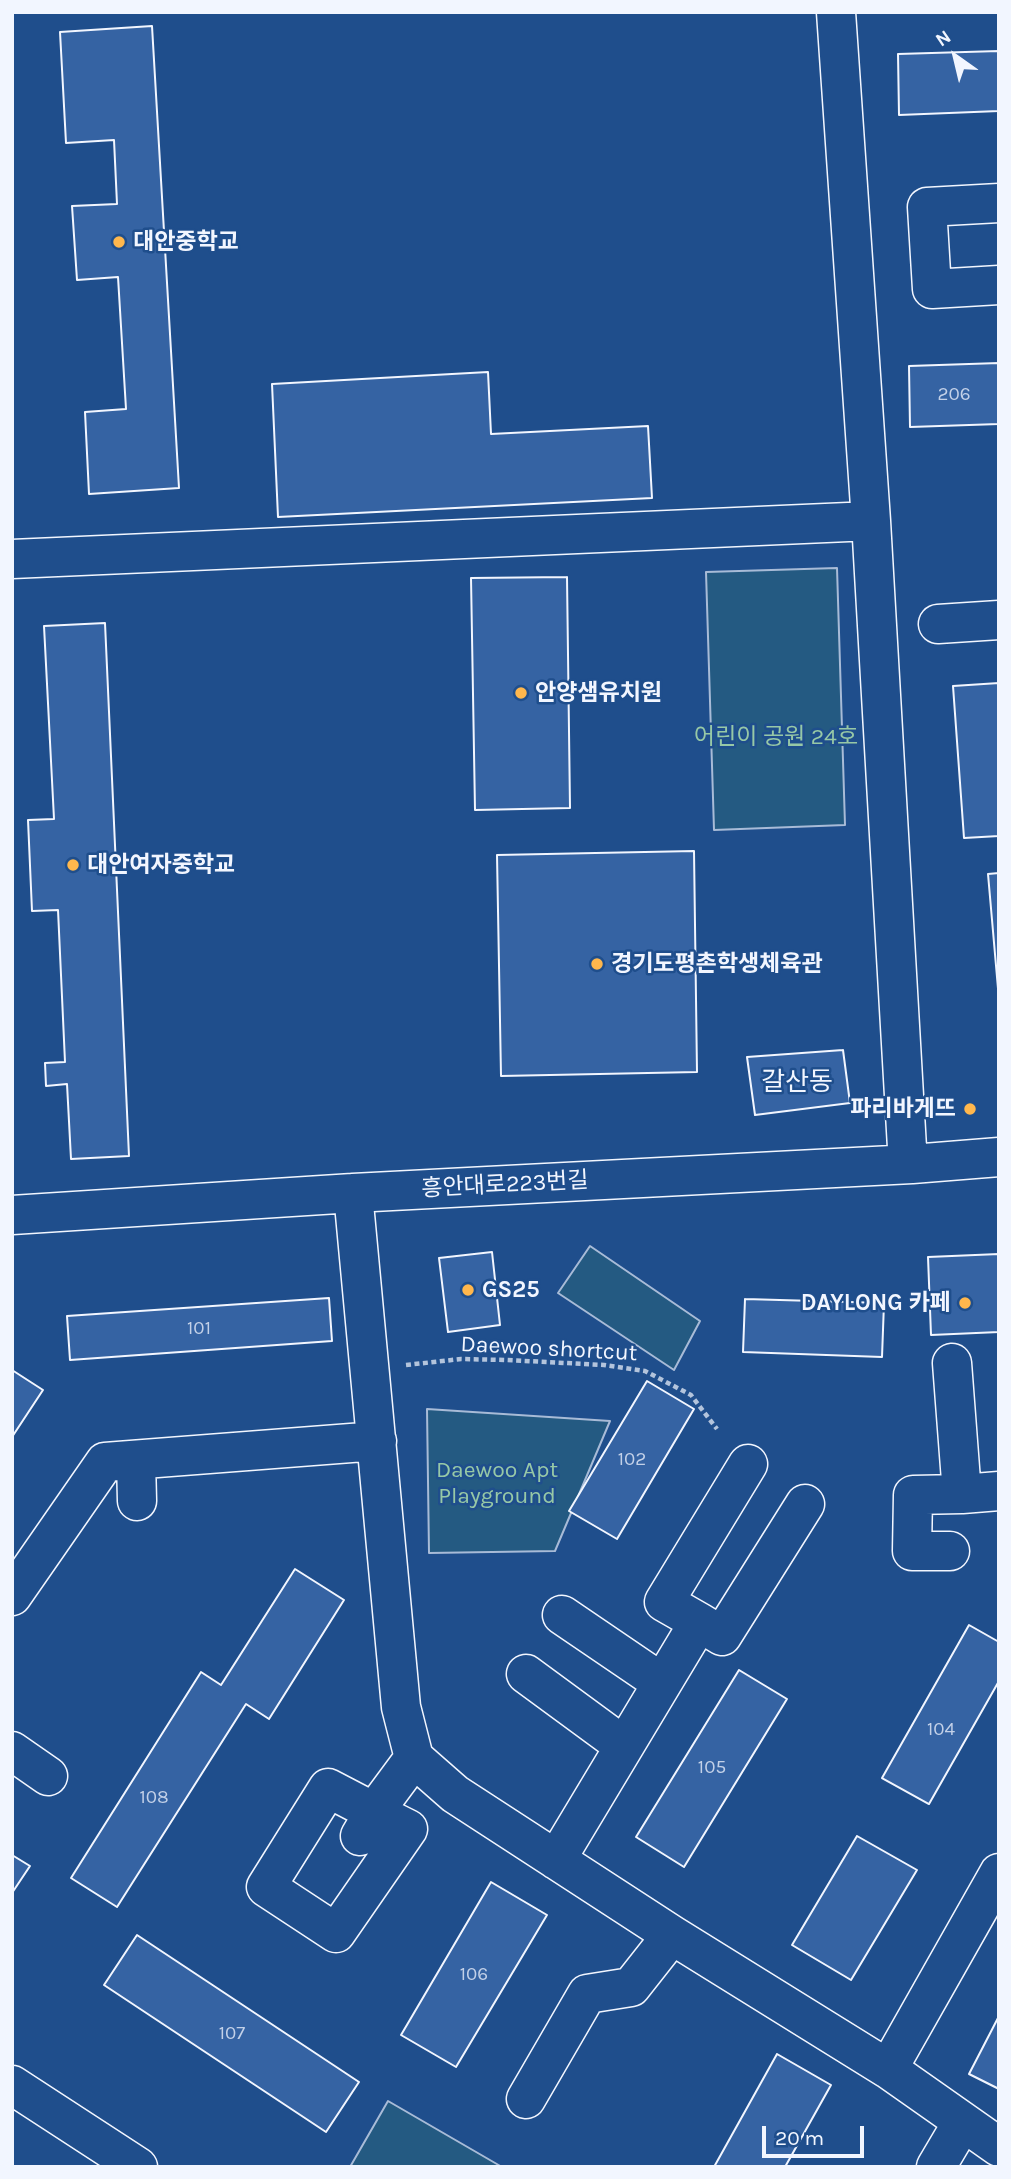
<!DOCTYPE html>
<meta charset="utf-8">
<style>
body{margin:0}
#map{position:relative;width:1011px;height:2179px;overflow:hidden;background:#1f4e8c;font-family:Karla,sans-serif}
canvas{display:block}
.frame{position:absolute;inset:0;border:14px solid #f2f6ff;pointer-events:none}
.north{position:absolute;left:920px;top:21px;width:70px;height:70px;-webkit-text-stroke:5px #1f4e8c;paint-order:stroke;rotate:326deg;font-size:19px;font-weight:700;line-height:28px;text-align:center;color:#f2f6ff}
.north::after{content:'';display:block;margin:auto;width:24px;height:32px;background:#f2f6ff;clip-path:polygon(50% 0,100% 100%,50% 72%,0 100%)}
.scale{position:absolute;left:762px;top:2126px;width:102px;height:32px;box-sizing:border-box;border:4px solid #f2f6ff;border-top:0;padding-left:9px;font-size:21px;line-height:24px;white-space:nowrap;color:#f2f6ff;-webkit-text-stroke:5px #1f4e8c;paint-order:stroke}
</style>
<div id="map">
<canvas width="1011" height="2179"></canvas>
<div class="frame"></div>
<div class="north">N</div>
<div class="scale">20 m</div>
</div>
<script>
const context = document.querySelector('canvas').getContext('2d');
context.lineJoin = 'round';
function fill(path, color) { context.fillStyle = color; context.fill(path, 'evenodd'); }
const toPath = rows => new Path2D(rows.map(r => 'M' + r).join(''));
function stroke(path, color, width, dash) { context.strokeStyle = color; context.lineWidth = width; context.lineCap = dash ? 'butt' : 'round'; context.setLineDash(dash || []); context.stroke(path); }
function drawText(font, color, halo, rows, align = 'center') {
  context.font = font + ' Karla,"Noto Sans KR",sans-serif'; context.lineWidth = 5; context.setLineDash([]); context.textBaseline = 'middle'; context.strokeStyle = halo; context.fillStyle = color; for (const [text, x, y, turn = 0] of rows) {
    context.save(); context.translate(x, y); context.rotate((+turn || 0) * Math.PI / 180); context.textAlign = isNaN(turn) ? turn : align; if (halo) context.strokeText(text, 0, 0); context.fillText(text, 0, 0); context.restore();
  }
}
const green = toPath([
 [837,568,845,825,714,830,706,572,837,568],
 [590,1246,700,1321,674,1370,558,1293,590,1246],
 [427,1409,610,1421,555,1551,429,1553,427,1409],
 [388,2101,502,2167,350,2167,388,2101]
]);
const building = toPath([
 [152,26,179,488,89,494,85,412,126,409,118,277,77,280,72,206,117,204,114,140,66,143,60,32,152,26],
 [999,51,999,111,899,115,898,54,999,51],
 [999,363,999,424,910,427,909,366,999,363],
 [488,372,491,434,648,426,652,498,278,517,272,384,488,372],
 [567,577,570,808,475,810,471,578,567,577],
 [105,623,129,1156,71,1159,67,1084,46,1086,45,1063,65,1062,58,910,32,911,28,820,54,819,44,626,105,623],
 [999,683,999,836,964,838,953,686,999,683],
 [694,851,697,1072,501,1076,497,855,694,851],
 [999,873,999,1000,988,874,999,873],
 [843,1050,850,1103,755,1115,747,1057,843,1050],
 [492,1252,500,1325,448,1332,439,1258,492,1252],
 [999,1254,999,1332,931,1335,928,1257,999,1254],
 [329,1298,332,1341,70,1360,67,1316,329,1298],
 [745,1299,884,1303,882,1357,743,1352,745,1299],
 [12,1370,43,1390,12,1437,12,1370],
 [647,1381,694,1409,617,1539,569,1511,647,1381],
 [295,1569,344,1600,269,1719,246,1704,117,1907,71,1878,201,1672,221,1685,295,1569],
 [969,1625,999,1642,999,1681,929,1804,882,1778,969,1625],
 [739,1670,787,1699,684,1867,636,1837,739,1670],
 [857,1836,917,1870,851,1980,792,1945,857,1836],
 [12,1855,30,1866,12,1893,12,1855],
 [491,1882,547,1915,456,2067,401,2035,491,1882],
 [137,1935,359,2082,326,2132,104,1985,137,1935],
 [999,2016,999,2089,969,2074,999,2016],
 [777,2054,831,2085,785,2167,714,2167,777,2054]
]);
const path = toPath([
 [406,1365,461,1359,507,1360,604,1365,645,1371,691,1395,717,1429]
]);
const minor = toPath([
 [836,12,871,521,907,1148,912,1164],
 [999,203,927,207,932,289,999,285],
 [12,559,871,521],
 [938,624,999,620],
 [353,1193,401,1707,414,1758,455,1794,672,1935,888,2069,999,2147],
 [12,1215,353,1193,912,1164,999,1157],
 [952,1363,962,1494,999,1491],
 [136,1460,137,1501],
 [950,1551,912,1551,913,1495,962,1494],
 [12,1596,105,1462,377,1441],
 [562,1615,662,1683],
 [699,1622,722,1636,805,1504],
 [526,1674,624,1746],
 [12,1751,48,1776],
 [360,1836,374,1812,408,1829,336,1933,266,1887,328,1788,374,1812,414,1758],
 [556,1860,699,1622,664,1602,748,1464],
 [888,2069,999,1873],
 [12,2085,138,2167],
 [526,2099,587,1994,631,1987,672,1935],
 [936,2167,962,2123]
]);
const markers = [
 [119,242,7,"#ffb74d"],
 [521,693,7,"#ffb74d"],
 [73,865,7,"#ffb74d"],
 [597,964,7,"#ffb74d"],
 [970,1109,7,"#ffb74d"],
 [468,1290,7,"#ffb74d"],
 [965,1303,7,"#ffb74d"]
];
const numberNames = [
 ["206",954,395],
 ["101",199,1329],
 ["102",632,1460],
 ["104",941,1730],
 ["105",712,1768],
 ["108",154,1798],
 ["106",474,1975],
 ["107",232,2034]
];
const poiNames = [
 ["대안중학교",133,242],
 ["안양샘유치원",535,693],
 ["대안여자중학교",87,865],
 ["경기도평촌학생체육관",611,964],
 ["파리바게뜨",956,1109,"right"],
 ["GS25",482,1290],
 ["DAYLONG 카페",951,1303,"right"]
];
const parkNames = [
 ["어린이 공원 24호",776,737],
 ["Daewoo Apt",497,1470],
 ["Playground",497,1496]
];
const streetNames = [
 ["흥안대로223번길",505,1185,-3],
 ["Daewoo shortcut",549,1349,3]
];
const quarterNames = [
 ["갈산동",797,1083]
];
fill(green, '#245a82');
stroke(green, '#a8bbd7', 2);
fill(building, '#3563a3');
stroke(building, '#f2f6ff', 2);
stroke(minor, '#f2f6ff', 41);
stroke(path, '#b3c4dc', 4.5, [5, 3.5]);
stroke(minor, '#1f4e8c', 38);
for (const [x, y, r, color] of markers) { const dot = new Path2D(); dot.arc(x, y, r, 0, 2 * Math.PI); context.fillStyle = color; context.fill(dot); stroke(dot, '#1f4e8c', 2.5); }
drawText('19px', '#c3d1e8', null, numberNames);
drawText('bold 23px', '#f2f6ff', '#1f4e8c', poiNames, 'left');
drawText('23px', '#97c8a6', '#1f4e8c', parkNames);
drawText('23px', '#f2f6ff', '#1f4e8c', streetNames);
drawText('26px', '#f2f6ff', '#1f4e8c', quarterNames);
</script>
